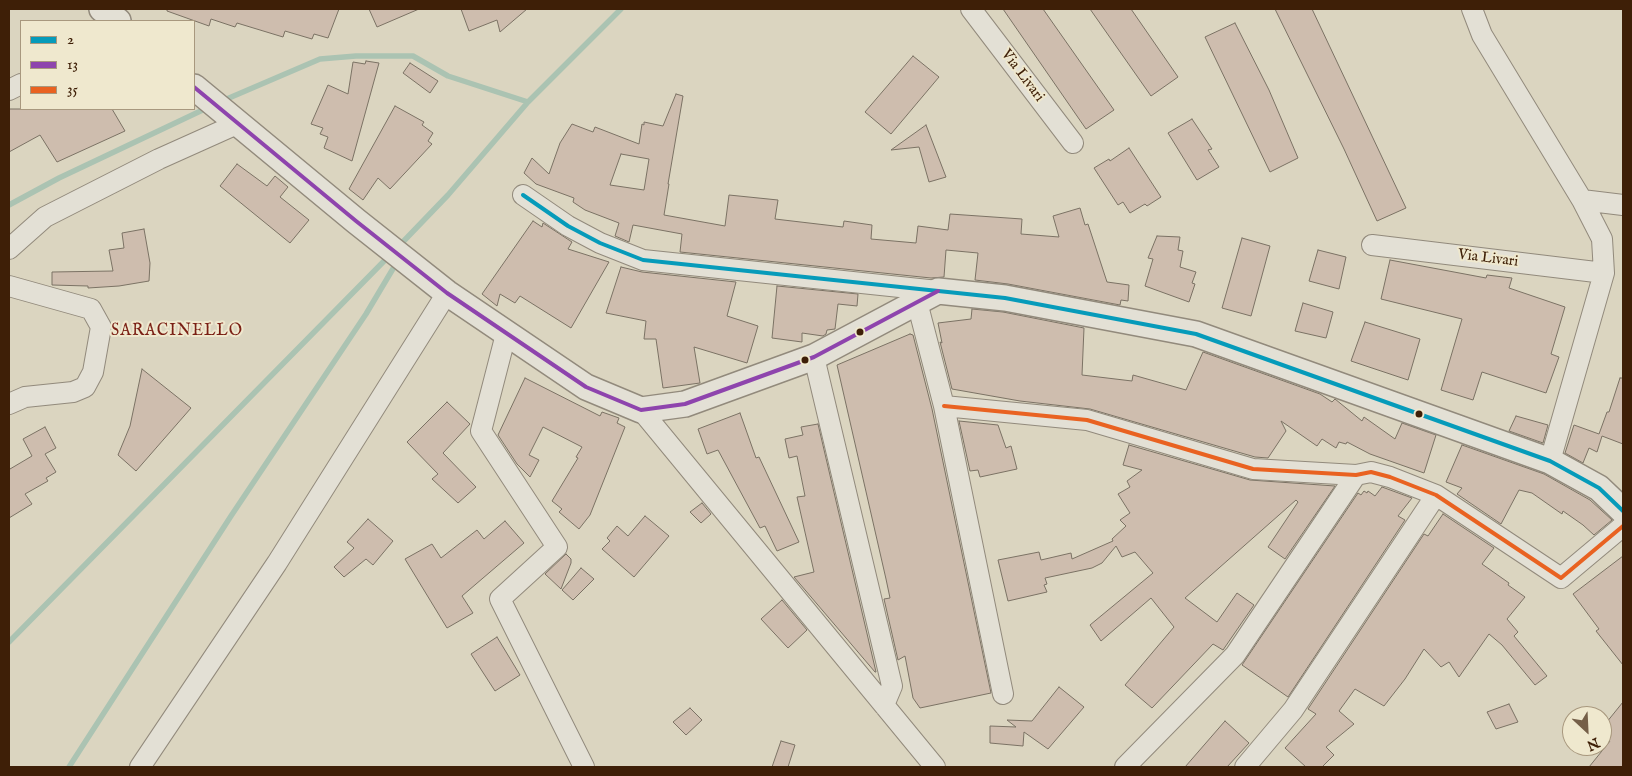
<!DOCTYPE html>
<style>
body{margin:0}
#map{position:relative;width:1632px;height:776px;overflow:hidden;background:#dbd5c0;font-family:"IM FELL English",serif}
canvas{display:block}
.frame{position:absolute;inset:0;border:10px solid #3e1f07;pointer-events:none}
.legend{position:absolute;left:20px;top:20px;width:175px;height:90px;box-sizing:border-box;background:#efe8ce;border:1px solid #a8987e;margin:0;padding:6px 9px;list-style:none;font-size:15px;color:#3e1f07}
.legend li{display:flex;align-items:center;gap:10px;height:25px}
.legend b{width:25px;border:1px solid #a8987e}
.north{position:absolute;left:1562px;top:706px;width:50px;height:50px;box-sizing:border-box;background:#efe8ce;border:1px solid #a8987e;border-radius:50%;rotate:155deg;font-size:14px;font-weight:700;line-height:20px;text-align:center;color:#3e1f07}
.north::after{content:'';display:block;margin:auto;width:18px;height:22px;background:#755f48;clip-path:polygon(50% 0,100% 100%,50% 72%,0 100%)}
</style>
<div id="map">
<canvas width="1632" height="776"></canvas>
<div class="frame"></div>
<ul class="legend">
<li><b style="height:6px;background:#069bba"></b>2</li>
<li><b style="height:6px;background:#8e44ad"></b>13</li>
<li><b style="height:6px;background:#e96221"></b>35</li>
</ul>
<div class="north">N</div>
</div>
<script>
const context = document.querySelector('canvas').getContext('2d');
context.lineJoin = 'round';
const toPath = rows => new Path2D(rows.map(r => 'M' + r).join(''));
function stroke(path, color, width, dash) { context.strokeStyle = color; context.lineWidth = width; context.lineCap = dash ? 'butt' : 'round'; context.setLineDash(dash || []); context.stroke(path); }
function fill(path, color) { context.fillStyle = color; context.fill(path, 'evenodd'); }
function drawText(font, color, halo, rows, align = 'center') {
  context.font = font + ' "IM FELL English",serif'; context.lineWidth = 4; context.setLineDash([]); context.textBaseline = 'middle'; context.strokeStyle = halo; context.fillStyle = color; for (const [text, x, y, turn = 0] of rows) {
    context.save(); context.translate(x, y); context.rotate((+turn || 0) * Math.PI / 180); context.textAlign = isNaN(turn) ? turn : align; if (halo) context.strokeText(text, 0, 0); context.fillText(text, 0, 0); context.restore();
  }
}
const stream = toPath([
 [222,101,320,59,356,56,413,56,448,76,528,102],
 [9,205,59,178,209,107],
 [398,247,448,195,528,102,621,9],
 [9,642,390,255],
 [69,767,231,516,366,314,397,262]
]);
const building = toPath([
 [167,9,339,9,328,38,314,34,312,39,285,31,283,37,237,23,235,27,211,19,209,26,167,11,167,9],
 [369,9,419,9,377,27,369,9],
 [461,9,527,9,500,32,497,20,469,31,461,9],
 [1003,9,1043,9,1114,110,1086,129,1003,9],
 [1090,9,1131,9,1178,77,1151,96,1090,9],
 [1275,9,1312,9,1406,208,1377,221,1344,149,1275,9],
 [1235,23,1269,90,1298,158,1270,172,1205,37,1235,23],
 [913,56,939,77,891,134,865,112,913,56],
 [366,61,379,63,352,161,324,148,328,137,320,134,323,128,311,124,328,85,348,94,353,62,365,64,366,61],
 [410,63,438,81,430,93,403,73,410,63],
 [676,94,683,96,668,184,669,184,664,215,725,226,729,195,778,200,775,219,843,227,844,221,872,225,871,239,916,243,918,226,948,230,950,214,1022,219,1021,234,1059,237,1053,216,1080,208,1085,225,1088,224,1107,282,1129,285,1128,301,1121,300,1120,305,1008,284,975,280,978,253,946,250,944,277,931,278,680,252,682,234,633,225,629,242,615,236,619,223,585,210,573,202,574,198,536,184,524,173,532,158,549,174,560,143,572,124,593,132,595,127,639,144,642,124,644,125,644,122,663,126,676,94],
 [621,154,649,159,644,190,610,185,621,154],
 [395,106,424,122,422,125,433,133,428,141,432,144,390,189,378,178,363,200,349,189,395,106],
 [9,109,112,109,125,131,57,162,40,135,9,152,9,109],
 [1192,119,1212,149,1208,150,1219,167,1197,180,1168,133,1192,119],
 [926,125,946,177,929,182,919,147,891,150,926,125],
 [1129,148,1161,197,1147,206,1145,204,1130,213,1123,202,1118,205,1094,168,1109,159,1110,161,1129,148],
 [237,164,267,186,275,176,288,187,280,197,309,220,290,243,220,186,237,164],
 [533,221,542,227,543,223,572,242,568,249,609,262,571,328,520,296,515,303,500,294,497,306,482,294,533,221],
 [144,229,150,263,149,281,119,286,88,288,88,286,52,285,52,272,113,271,109,250,124,248,122,233,144,229],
 [1157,236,1180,237,1178,250,1183,251,1180,267,1196,272,1192,283,1195,284,1189,302,1145,286,1153,259,1148,258,1157,236],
 [1242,238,1270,246,1251,316,1222,308,1242,238],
 [1318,250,1346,257,1339,289,1309,281,1318,250],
 [1390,260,1486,278,1487,275,1512,278,1509,288,1565,307,1551,354,1559,357,1546,393,1482,372,1473,400,1441,390,1462,319,1381,299,1390,260],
 [621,267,642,272,736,282,727,316,758,326,747,363,694,347,700,383,663,388,656,339,644,339,646,321,606,313,621,267],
 [777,286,858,294,857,306,838,304,835,329,827,330,826,334,823,336,802,333,802,342,772,338,777,286],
 [1303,303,1333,312,1326,338,1295,331,1303,303],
 [972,309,1003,312,1084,328,1082,375,1132,381,1133,375,1186,390,1203,352,1320,394,1332,402,1335,399,1362,421,1364,417,1395,439,1402,423,1436,435,1424,473,1370,454,1347,442,1346,444,1339,442,1336,448,1322,439,1317,446,1281,421,1286,431,1268,458,1255,457,1090,409,1020,401,952,389,940,342,942,343,938,323,971,319,972,309],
 [1365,322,1420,339,1408,380,1351,361,1365,322],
 [910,334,913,335,932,409,991,693,920,708,913,698,905,656,898,660,884,599,890,598,886,579,837,365,910,334],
 [142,369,191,408,136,471,118,455,130,426,142,369],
 [525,378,600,416,602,412,619,418,617,423,625,427,590,515,579,529,559,512,562,509,552,501,578,458,576,457,582,447,543,427,529,455,539,460,530,477,517,464,498,435,525,378],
 [1620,378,1623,378,1623,444,1602,436,1597,452,1589,448,1583,463,1565,453,1574,425,1599,434,1607,412,1609,412,1620,378],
 [447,402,470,424,443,453,476,487,458,503,432,479,438,474,407,442,447,402],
 [740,413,756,458,759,457,799,542,777,551,765,526,760,528,718,450,707,454,698,429,740,413],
 [1516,416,1548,425,1543,443,1509,431,1516,416],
 [959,421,998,425,1006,448,1011,446,1017,469,980,477,978,470,970,471,959,421],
 [818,424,876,672,875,672,794,577,814,572,797,497,805,496,797,456,789,458,785,439,803,435,801,427,818,424],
 [45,427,56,448,45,454,56,472,46,478,48,481,25,494,32,504,9,518,9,467,10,469,32,456,23,439,45,427],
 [1129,445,1250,480,1335,486,1285,559,1268,547,1298,502,1296,500,1185,598,1217,622,1237,593,1254,605,1223,650,1213,644,1152,708,1125,685,1174,627,1151,598,1101,641,1090,625,1153,573,1135,552,1122,557,1116,546,1102,563,1092,568,1045,578,1047,584,1044,585,1047,592,1008,601,998,560,1039,552,1041,560,1071,553,1072,559,1113,541,1112,539,1126,526,1120,520,1130,513,1118,494,1130,487,1127,481,1142,470,1123,465,1129,445],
 [1462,445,1544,474,1590,500,1612,520,1594,535,1583,525,1563,511,1562,514,1532,493,1519,490,1501,524,1457,494,1462,488,1446,482,1462,445],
 [1382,487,1412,498,1398,516,1405,520,1288,697,1242,665,1358,493,1361,495,1364,491,1367,493,1368,491,1375,496,1382,487],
 [702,503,711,514,701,523,690,512,702,503],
 [1443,514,1494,548,1482,564,1509,583,1508,585,1525,597,1507,619,1518,632,1514,636,1547,676,1535,685,1502,645,1489,634,1459,677,1449,662,1441,667,1424,649,1405,679,1384,706,1355,689,1339,711,1354,724,1326,747,1334,755,1322,767,1306,767,1285,748,1316,714,1308,709,1424,534,1428,536,1443,514],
 [645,516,669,536,634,577,602,549,610,541,607,538,617,526,628,536,645,516],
 [368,519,393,541,373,565,366,559,344,577,334,567,354,548,347,542,368,519],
 [505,521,524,543,462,596,473,613,447,628,405,559,432,544,441,558,477,530,484,539,505,521],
 [566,554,571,559,571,563,561,589,545,574,566,554],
 [1623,556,1623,665,1596,631,1599,629,1573,594,1623,556],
 [581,568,594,579,573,600,562,590,581,568],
 [782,600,807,630,788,648,761,619,782,600],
 [497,637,520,675,495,691,471,654,497,637],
 [1059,687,1084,707,1048,749,1024,732,1023,746,990,743,990,726,1016,727,1007,720,1032,721,1059,687],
 [1623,702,1623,767,1589,767,1610,741,1602,734,1602,728,1623,702],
 [1509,704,1518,722,1496,729,1487,712,1509,704],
 [690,708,702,720,686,735,673,722,690,708],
 [1225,721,1249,743,1227,767,1185,767,1225,721],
 [781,741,795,745,788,767,772,767,781,741]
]);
const minor = toPath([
 [971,9,1073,143],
 [1472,9,1482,35,1582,200,1623,205],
 [9,90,21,84],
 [523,195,568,226,600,243,643,260,938,291],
 [1372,245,1604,273,1602,239,1582,200],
 [9,249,45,217,159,159,237,124],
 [9,286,91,309,101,327,93,372,85,387,73,392,25,397,9,404],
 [917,302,944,406,1003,694],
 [506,334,481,431,557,547,500,599,584,767],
 [814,357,892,686,884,705],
 [944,406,1087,420,1253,469,1356,475,1371,472,1390,477,1436,495,1561,578,1623,526],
 [641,410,935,767],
 [1550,461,1604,273],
 [140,767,277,563,447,293],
 [1125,767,1235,655,1356,475],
 [1245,767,1293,710,1436,495]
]);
const tertiary = toPath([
 [102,9,118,21],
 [194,87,356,221,447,293,586,387,641,410,685,404,814,357,938,291,1005,298,1196,334,1550,461,1599,488,1623,511]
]);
const bus1 = toPath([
 [523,195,568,226,600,243,643,260,1005,298,1196,334,1550,461,1599,488,1623,511]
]);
const bus2 = toPath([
 [194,87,356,221,447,293,586,387,641,410,685,404,814,357,938,291]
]);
const bus3 = toPath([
 [944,406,1087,420,1253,469,1356,475,1371,472,1390,477,1436,495,1561,578,1623,526]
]);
const markers = [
 [860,332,4.5,"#3e1f07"],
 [805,360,4.5,"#3e1f07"],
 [1419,414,4.5,"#3e1f07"]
];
const streetNames = [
 ["Via Livari",1022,76,53],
 ["Via Livari",1488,259,7]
];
const neighbourhoodNames = [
 ["SARACINELLO",177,332]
];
stroke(stream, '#abc3b2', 5.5);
fill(building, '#cebdae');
stroke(building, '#7b7264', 1);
stroke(minor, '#928a7c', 22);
stroke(tertiary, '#928a7c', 28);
stroke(minor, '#e3e0d5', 20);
stroke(tertiary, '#e3e0d5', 25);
stroke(bus1, '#069bba', 4);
stroke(bus2, '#8e44ad', 4);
stroke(bus3, '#e96221', 4);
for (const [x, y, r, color] of markers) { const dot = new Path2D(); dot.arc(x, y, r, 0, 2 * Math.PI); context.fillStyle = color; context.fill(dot); stroke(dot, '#efe8ce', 2); }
drawText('15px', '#3e1f07', '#efe8ce', streetNames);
context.letterSpacing = '1px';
drawText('16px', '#7a1f14', '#efe8ce', neighbourhoodNames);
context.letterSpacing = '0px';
</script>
